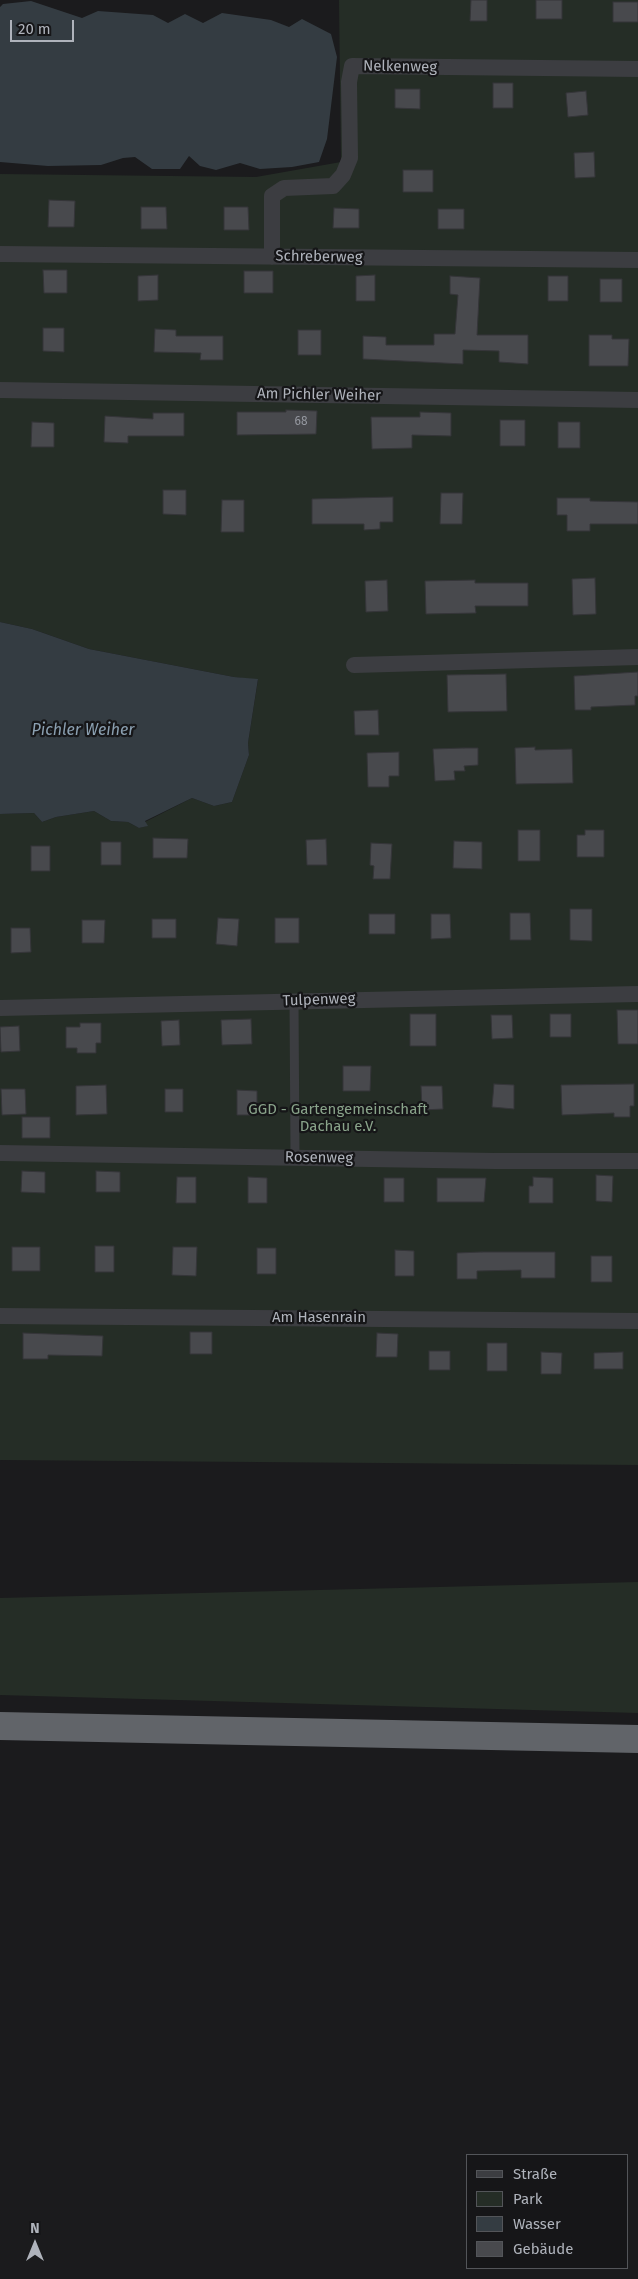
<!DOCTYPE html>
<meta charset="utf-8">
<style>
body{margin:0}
#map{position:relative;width:638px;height:2279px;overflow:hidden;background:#1b1b1d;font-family:"Fira Sans",sans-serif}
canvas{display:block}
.legend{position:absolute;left:466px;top:2154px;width:162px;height:115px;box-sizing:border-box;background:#161618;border:1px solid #535559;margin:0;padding:6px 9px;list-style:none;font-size:15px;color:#afb3bb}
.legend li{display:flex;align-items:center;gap:10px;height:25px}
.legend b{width:25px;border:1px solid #535559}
.north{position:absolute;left:10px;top:2219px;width:50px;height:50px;-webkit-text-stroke:4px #161618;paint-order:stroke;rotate:0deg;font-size:14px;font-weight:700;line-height:20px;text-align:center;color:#afb3bb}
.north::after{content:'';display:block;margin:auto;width:18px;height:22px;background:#afb3bb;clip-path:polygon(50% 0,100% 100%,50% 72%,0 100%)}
.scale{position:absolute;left:10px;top:20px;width:64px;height:22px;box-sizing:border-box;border:2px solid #afb3bb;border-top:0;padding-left:6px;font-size:15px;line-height:18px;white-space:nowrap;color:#afb3bb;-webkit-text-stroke:4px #161618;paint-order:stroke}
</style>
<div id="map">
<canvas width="638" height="2279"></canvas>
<ul class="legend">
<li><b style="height:6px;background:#3c3d41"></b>Straße</li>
<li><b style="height:14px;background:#252d26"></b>Park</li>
<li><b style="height:14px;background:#343c42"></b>Wasser</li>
<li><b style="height:14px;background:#48494d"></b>Gebäude</li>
</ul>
<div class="north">N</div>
<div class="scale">20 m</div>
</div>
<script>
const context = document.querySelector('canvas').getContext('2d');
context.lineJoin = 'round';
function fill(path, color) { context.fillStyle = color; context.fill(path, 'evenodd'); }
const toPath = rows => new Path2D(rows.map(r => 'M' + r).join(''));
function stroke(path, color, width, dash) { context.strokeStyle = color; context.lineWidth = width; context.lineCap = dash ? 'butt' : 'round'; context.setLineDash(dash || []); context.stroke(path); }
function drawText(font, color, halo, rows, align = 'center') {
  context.font = font + ' "Fira Sans",sans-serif'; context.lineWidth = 4.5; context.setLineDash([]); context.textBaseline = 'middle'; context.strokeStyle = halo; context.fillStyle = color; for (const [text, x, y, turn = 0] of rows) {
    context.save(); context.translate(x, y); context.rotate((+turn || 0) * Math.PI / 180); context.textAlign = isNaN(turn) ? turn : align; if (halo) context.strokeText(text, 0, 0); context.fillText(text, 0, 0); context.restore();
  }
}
const green = toPath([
 [339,0,638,0,638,1465,0,1460,0,814,34,813,42,822,56,817,94,811,111,821,128,822,139,828,147,826,145,822,192,798,214,806,232,802,249,755,248,743,258,680,234,677,89,649,32,629,0,622,0,174,256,177,341,162],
 [638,1582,638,1713,0,1695,0,1598]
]);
const water = toPath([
 [31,1,82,18,98,11,153,15,168,23,185,14,203,23,222,13,271,20,289,27,302,19,331,34,337,57,327,139,319,162,292,167,260,169,240,163,216,170,200,166,189,156,180,169,152,169,135,157,123,158,101,165,48,166,0,162,0,7,3,4],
 [0,622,32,629,89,649,234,677,258,679,248,743,249,755,232,802,214,806,192,798,145,821,148,826,139,828,128,822,111,821,94,811,56,817,42,822,34,813,0,814]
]);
const building = toPath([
 [471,0,487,0,487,21,470,21,471,0],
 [536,0,562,0,562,19,536,19,536,0],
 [613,2,638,2,638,22,613,22,613,2],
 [493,83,513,83,513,108,493,108,493,83],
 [395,89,420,89,420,109,395,108,395,89],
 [586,91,588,115,568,117,566,93,586,91],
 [594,152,595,177,575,178,574,153,594,152],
 [403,170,433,170,433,192,403,192,403,170],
 [49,200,75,201,74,227,48,227,49,200],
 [141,207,166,207,167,229,141,229,141,207],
 [224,207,248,207,249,230,224,230,224,207],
 [334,208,359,209,359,228,333,228,334,208],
 [438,209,464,209,464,229,438,229,438,209],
 [43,270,67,270,67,293,44,293,43,270],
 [244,271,273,271,273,293,244,293,244,271],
 [158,275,158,300,138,301,138,276,158,275],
 [375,275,375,301,356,301,356,276,375,275],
 [450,276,480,278,477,335,528,335,528,364,499,362,499,351,463,350,463,364,363,359,363,336,386,337,386,345,434,345,434,334,455,334,458,295,450,294,450,276],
 [548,276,568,276,568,301,548,301,548,276],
 [600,279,622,279,622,302,600,302,600,279],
 [43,328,64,328,64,352,43,351,43,328],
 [155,329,176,330,176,336,223,336,223,360,200,360,201,353,154,352,155,329],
 [298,330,321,330,321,355,298,355,298,330],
 [589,335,612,335,612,339,629,339,628,366,589,366,589,335],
 [286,410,317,411,316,434,237,435,237,412,286,412,286,410],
 [420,412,451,413,451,436,412,435,412,448,372,449,371,417,420,417,420,412],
 [153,413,184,413,184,436,128,436,128,443,104,442,105,416,153,419,153,413],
 [500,420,525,420,525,446,500,446,500,420],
 [32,422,54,423,54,447,31,447,32,422],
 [558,422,580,422,580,448,558,448,558,422],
 [163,490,186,490,186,515,163,514,163,490],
 [441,493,463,493,462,524,440,524,441,493],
 [393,497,393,522,380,522,380,529,364,530,364,524,312,524,312,499,393,497],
 [557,498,590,498,590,501,638,502,638,524,590,524,590,531,567,531,567,515,557,515,557,498],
 [222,500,244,500,244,532,221,532,222,500],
 [595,578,596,614,573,615,572,579,595,578],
 [387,580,388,611,366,612,365,581,387,580],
 [475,580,475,583,528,583,528,606,475,606,476,613,426,614,425,581,475,580],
 [638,672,638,696,635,696,635,705,591,707,591,710,575,710,574,676,638,672],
 [506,674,507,711,448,712,447,675,506,674],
 [378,710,379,735,355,735,354,711,378,710],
 [535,747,535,750,572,749,573,783,516,784,515,748,535,747],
 [464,748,478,748,478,765,464,766,465,771,454,771,455,780,435,781,433,749,464,748],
 [399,752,399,776,389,776,389,787,368,787,367,753,399,752],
 [518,830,540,830,540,861,518,861,518,830],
 [585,830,604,830,604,857,577,857,577,835,585,835,585,830],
 [153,838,188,839,187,858,153,858,153,838],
 [326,839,327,865,307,865,306,840,326,839],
 [454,841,482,842,482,869,453,868,454,841],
 [101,842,121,842,121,865,101,865,101,842],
 [371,843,392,844,390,879,373,879,374,866,370,865,371,843],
 [31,846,50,846,50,871,31,871,31,846],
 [570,909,592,909,592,941,570,940,570,909],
 [510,913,530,913,531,940,510,940,510,913],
 [369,914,395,914,395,934,369,934,369,914],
 [431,914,450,914,451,938,431,939,431,914],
 [218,918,239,919,237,946,216,944,218,918],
 [275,918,299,918,299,943,275,943,275,918],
 [152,919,176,919,176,938,152,938,152,919],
 [82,920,105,920,104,943,82,943,82,920],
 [11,928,30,928,31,952,11,953,11,928],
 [617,1010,638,1010,638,1044,618,1044,617,1010],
 [410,1014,436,1014,436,1046,410,1046,410,1014],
 [550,1014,571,1014,571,1037,550,1037,550,1014],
 [491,1015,512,1015,513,1038,492,1039,491,1015],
 [251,1019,252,1044,222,1045,221,1020,251,1019],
 [179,1020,180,1045,162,1046,161,1021,179,1020],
 [80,1023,101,1023,101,1043,96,1043,96,1053,77,1053,77,1048,66,1048,66,1027,80,1027,80,1023],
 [19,1026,20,1051,1,1052,0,1027,19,1026],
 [343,1066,371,1066,370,1091,343,1091,343,1066],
 [494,1084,514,1085,514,1109,492,1107,494,1084],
 [634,1084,634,1106,630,1106,630,1117,614,1117,614,1113,562,1115,561,1085,634,1084],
 [106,1085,107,1114,76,1115,76,1086,106,1085],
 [421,1086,442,1086,443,1109,422,1110,421,1086],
 [1,1089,25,1089,26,1114,2,1115,1,1089],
 [165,1089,183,1089,183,1112,165,1112,165,1089],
 [237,1090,257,1091,257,1115,237,1115,237,1090],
 [22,1117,50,1117,50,1138,22,1138,22,1117],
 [22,1171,45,1172,45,1193,21,1192,22,1171],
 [96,1171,120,1172,120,1192,96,1192,96,1171],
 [596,1175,613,1176,612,1202,596,1201,596,1175],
 [177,1177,196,1177,196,1203,176,1203,177,1177],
 [248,1177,267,1178,267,1203,248,1203,248,1177],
 [533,1177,553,1178,553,1203,529,1203,529,1186,533,1186,533,1177],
 [384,1178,404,1178,404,1202,384,1202,384,1178],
 [437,1178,486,1178,484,1202,437,1202,437,1178],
 [95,1246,114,1246,114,1272,95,1272,95,1246],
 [12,1247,40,1247,40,1271,12,1271,12,1247],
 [173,1247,197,1247,196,1276,172,1275,173,1247],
 [257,1248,276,1248,276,1274,257,1274,257,1248],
 [395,1250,414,1251,414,1276,395,1276,395,1250],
 [482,1252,555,1252,555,1278,521,1278,521,1270,477,1271,477,1279,457,1279,457,1253,482,1252],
 [591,1256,612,1256,612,1282,591,1282,591,1256],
 [190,1332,212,1332,212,1354,190,1354,190,1332],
 [23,1333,103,1336,102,1356,48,1355,48,1359,23,1359,23,1333],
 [377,1333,398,1334,397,1357,376,1357,377,1333],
 [487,1343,507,1343,507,1371,487,1371,487,1343],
 [429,1351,450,1351,450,1370,429,1370,429,1351],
 [541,1352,562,1353,561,1374,541,1374,541,1352],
 [623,1352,623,1369,594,1369,594,1353,623,1352]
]);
const service = toPath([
 [294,1001,295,1157]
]);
const minor = toPath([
 [0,254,638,260],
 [272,257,272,196,284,188,333,186,343,175,350,158,349,82,352,66,638,69],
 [0,390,638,400],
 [354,665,638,657],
 [0,1008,638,994],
 [0,1153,494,1161,638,1161],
 [0,1316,638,1321]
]);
const trunk = toPath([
 [0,1726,638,1739]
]);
const numberNames = [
 ["68",301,422]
];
const streetNames = [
 ["Nelkenweg",400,67,1],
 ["Schreberweg",319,257,1],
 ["Am Pichler Weiher",319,395,1],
 ["Tulpenweg",319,1000,-2],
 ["Rosenweg",319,1158,1],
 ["Am Hasenrain",319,1318]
];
const parkNames = [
 ["GGD - Gartengemeinschaft",338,1110],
 ["Dachau e.V.",338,1127]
];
const waterNames = [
 ["Pichler Weiher",83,731]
];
fill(green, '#252d26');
fill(water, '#343c42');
fill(building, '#48494d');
stroke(building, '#353539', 1);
stroke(service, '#3c3d41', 9);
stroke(minor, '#3c3d41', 16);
stroke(trunk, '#616469', 28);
drawText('12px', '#9598a0', null, numberNames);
drawText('15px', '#afb3bb', '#161618', streetNames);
drawText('15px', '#89a38a', '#161618', parkNames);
drawText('italic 16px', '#8ba0b1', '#161618', waterNames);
</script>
